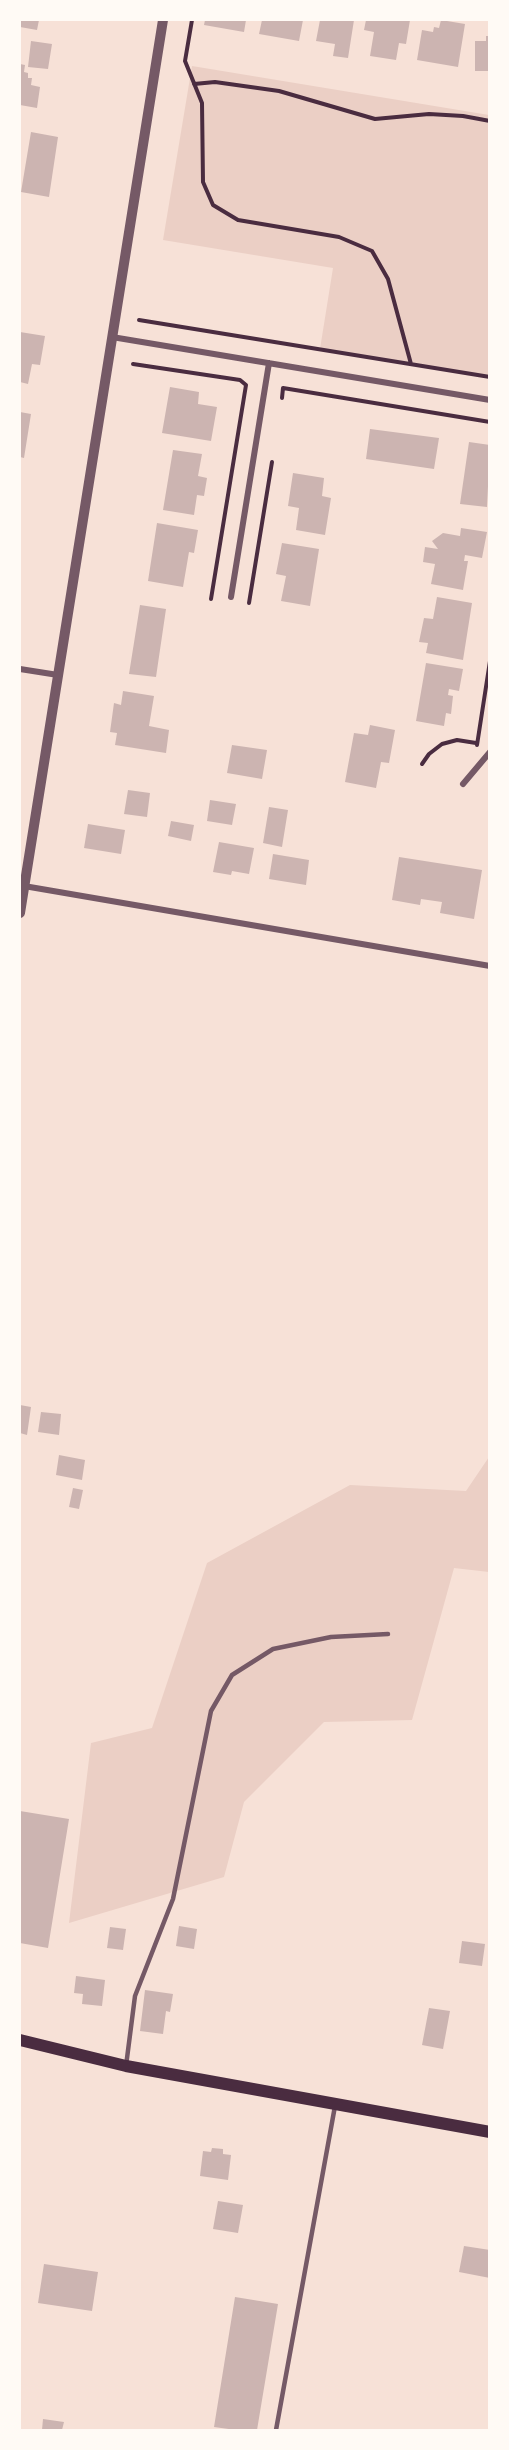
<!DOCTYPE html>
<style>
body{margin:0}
#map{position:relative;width:509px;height:2450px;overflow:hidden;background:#f7e1d7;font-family:Bitter,serif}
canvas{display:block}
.frame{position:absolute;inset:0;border:21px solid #fffaf5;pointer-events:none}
</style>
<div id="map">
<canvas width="509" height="2450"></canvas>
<div class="frame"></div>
</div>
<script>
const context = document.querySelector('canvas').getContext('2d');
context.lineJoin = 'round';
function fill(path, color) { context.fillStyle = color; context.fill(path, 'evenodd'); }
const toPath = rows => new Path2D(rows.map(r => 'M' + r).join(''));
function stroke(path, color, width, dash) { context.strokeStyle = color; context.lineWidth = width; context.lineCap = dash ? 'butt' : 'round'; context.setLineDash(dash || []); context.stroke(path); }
const green = toPath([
 [192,66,489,115,489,376,320,349,333,268,163,240],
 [489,1457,489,1572,454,1568,412,1720,324,1722,244,1802,224,1877,69,1923,91,1743,152,1728,207,1563,350,1485,466,1491]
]);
const building = toPath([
 [20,20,39,20,37,30,20,27],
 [205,20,246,20,244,32,204,25],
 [262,20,303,20,299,41,259,34],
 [320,20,354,20,348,58,333,56,335,44,316,41],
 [366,20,410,20,406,44,399,43,396,60,370,56,374,32,364,30],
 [441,20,465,24,458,67,417,60,422,30,433,32,434,27,439,28],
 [486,36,490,36,490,71,475,71,475,41,486,41],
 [31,41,52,44,48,69,28,67],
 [20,64,25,65,24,72,28,73,28,78,32,78,31,85,40,87,37,108,20,105],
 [31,132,58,137,49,197,21,192],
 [20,332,45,336,40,365,32,364,28,384,20,382],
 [170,387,199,392,198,404,217,407,211,441,162,433],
 [20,412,31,414,24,458,20,457],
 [370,429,439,438,434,469,366,459],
 [469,442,490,445,487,507,460,504],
 [173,450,202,454,198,476,207,478,204,496,197,495,194,515,163,510],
 [293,473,324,478,322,496,331,498,325,535,296,530,299,508,288,506],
 [157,523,198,530,194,553,189,552,183,587,148,581],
 [461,528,487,532,482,558,465,555,464,561,468,561,463,590,431,584,435,564,423,562,425,547,438,549,432,541,443,533,460,536],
 [282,543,319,549,310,606,281,601,286,576,276,574],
 [437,597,472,603,463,660,426,653,428,643,419,642,424,618,433,619],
 [140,605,166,609,156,677,129,674],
 [426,663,463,669,459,691,449,689,448,695,453,696,451,714,446,713,444,726,416,721],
 [123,691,154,696,149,726,169,730,166,753,115,745,117,733,110,732,114,703,121,705],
 [370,725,395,730,389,763,381,762,376,788,345,782,354,733,368,735],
 [232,745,267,750,262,779,227,773],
 [128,790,150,793,147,817,124,814],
 [210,800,236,804,232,825,207,821],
 [269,807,288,810,282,847,263,843],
 [171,821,194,825,191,841,168,836],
 [88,824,125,830,121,854,84,848],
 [219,842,254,848,249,874,232,871,231,875,213,872],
 [273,854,309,860,306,885,269,879],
 [399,857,482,870,474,919,440,913,442,902,421,899,420,905,392,900],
 [20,1405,31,1407,27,1435,20,1433],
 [41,1412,61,1414,59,1435,38,1432],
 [59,1455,85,1460,82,1480,56,1475],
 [73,1488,83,1490,79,1509,69,1507],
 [20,1811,69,1819,48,1948,20,1943],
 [179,1926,197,1929,194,1949,176,1946],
 [110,1927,126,1929,123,1950,107,1948],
 [462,1941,485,1944,482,1966,459,1963],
 [76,1976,105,1980,102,2006,82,2004,83,1994,74,1993],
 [145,1990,173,1994,170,2012,166,2011,163,2034,140,2031],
 [429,2008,450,2011,443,2049,422,2045],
 [212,2148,223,2149,223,2154,231,2155,228,2180,200,2176,203,2151,211,2152],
 [218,2201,243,2205,238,2233,213,2229],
 [464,2246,490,2250,490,2278,459,2272],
 [44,2264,98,2272,92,2311,38,2303],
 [235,2297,278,2304,257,2430,236,2430,214,2427],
 [43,2419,64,2422,62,2430,42,2430]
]);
const path = toPath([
 [192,20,185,61,202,103,203,182,213,205,238,220,339,237,372,251,388,279,411,364],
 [194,84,215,82,279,91,375,119,429,114,463,116,490,121],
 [139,320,490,377],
 [133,364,240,380,246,385,211,599],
 [282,398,283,388,490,422],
 [249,603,272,462],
 [477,745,490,661],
 [422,764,429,754,442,744,457,740,476,743]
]);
const service = toPath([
 [126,2066,135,1996,173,1899,211,1711,232,1675,273,1649,331,1637,388,1634],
 [276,2430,335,2106]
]);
const minor = toPath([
 [112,337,490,400],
 [231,597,269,363],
 [20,669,58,675],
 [463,784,490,752],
 [24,886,490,966]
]);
const tertiary = toPath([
 [20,913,163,20]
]);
const secondary = toPath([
 [20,2040,126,2066,490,2132]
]);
fill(green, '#ebcfc5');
fill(building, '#ccb4b1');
stroke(path, '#4a2c40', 4);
stroke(service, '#755966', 4.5);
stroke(minor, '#755966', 6);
stroke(tertiary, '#755966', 10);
stroke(secondary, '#4a2c40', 12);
</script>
